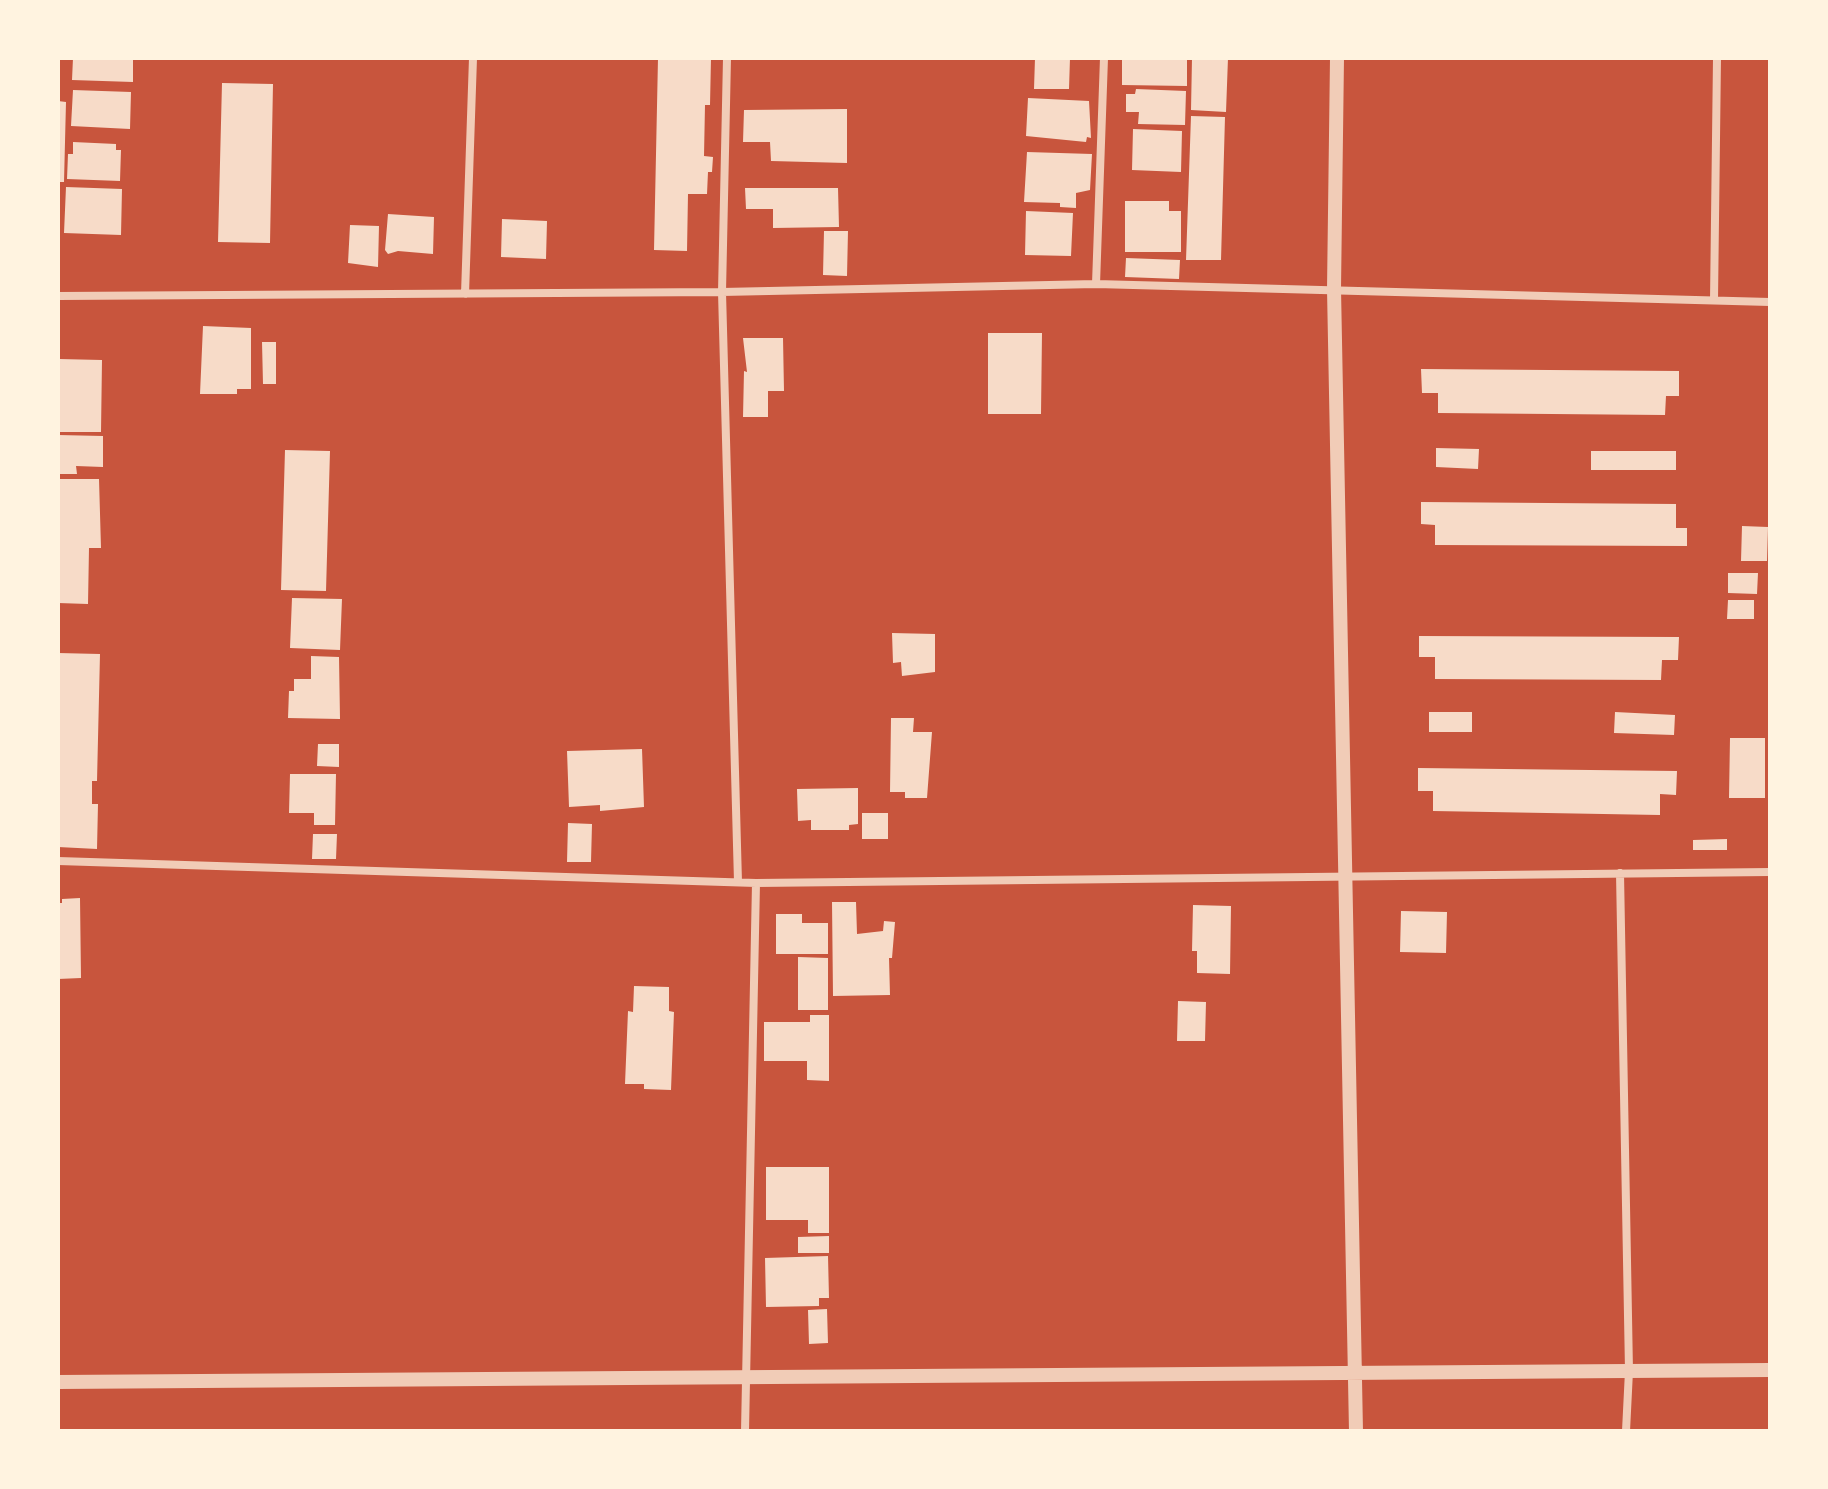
<!DOCTYPE html>
<style>
body{margin:0}
#map{position:relative;width:1828px;height:1489px;overflow:hidden;background:#c8553d;font-family:Signika,sans-serif}
canvas{display:block}
.frame{position:absolute;inset:0;border:60px solid #fff3e0;pointer-events:none}
</style>
<div id="map">
<canvas width="1828" height="1489"></canvas>
<div class="frame"></div>
</div>
<script>
const context = document.querySelector('canvas').getContext('2d');
context.lineJoin = 'round';
function fill(path, color) { context.fillStyle = color; context.fill(path, 'evenodd'); }
const toPath = rows => new Path2D(rows.map(r => 'M' + r).join(''));
function stroke(path, color, width, dash) { context.strokeStyle = color; context.lineWidth = width; context.lineCap = dash ? 'butt' : 'round'; context.setLineDash(dash || []); context.stroke(path); }
const building = toPath([
 [73,58,133,58,133,82,72,80],
 [658,58,711,58,710,105,705,105,704,156,713,157,712,172,708,172,707,194,688,194,687,251,654,250],
 [1035,58,1070,58,1069,89,1034,89],
 [1122,58,1187,58,1187,86,1122,85],
 [1192,58,1228,58,1226,112,1191,110],
 [222,83,273,84,270,243,218,242],
 [1136,89,1186,91,1185,125,1138,124,1139,112,1126,112,1126,94,1135,94],
 [73,90,131,92,130,129,71,126],
 [1028,98,1089,101,1091,138,1087,137,1086,142,1026,136],
 [58,101,66,102,64,182,58,182],
 [847,109,847,163,771,161,770,142,743,142,744,110],
 [1191,116,1225,117,1221,260,1186,260],
 [1133,129,1182,131,1181,172,1132,170],
 [73,142,116,144,116,150,121,150,120,181,67,179,68,154,73,154],
 [1027,152,1092,154,1090,190,1076,193,1076,208,1060,207,1060,203,1024,202],
 [66,187,122,189,121,235,64,233],
 [745,188,838,188,839,227,773,228,773,209,746,209],
 [1125,201,1169,201,1169,211,1181,211,1181,252,1125,252],
 [1026,211,1073,213,1071,256,1025,255],
 [388,214,434,217,433,254,398,251,388,254,385,250],
 [502,219,547,221,546,259,501,257],
 [350,225,379,226,378,267,348,263],
 [824,231,848,231,847,276,823,275],
 [1126,258,1180,260,1179,279,1125,277],
 [203,326,251,328,251,389,237,389,237,394,200,394],
 [988,333,1042,333,1041,414,988,414],
 [743,338,783,338,784,391,768,391,768,417,743,417,744,371,747,372],
 [262,342,276,342,276,384,263,384],
 [59,359,102,360,101,432,58,432],
 [1421,369,1679,371,1679,396,1666,396,1665,415,1438,413,1438,393,1422,393],
 [58,435,103,436,103,467,76,466,77,474,58,474],
 [1436,448,1479,449,1478,469,1436,467],
 [285,450,330,451,326,591,281,590],
 [1591,451,1676,451,1676,470,1591,470],
 [58,479,99,479,101,548,89,548,88,604,58,603],
 [1421,502,1676,504,1676,528,1687,528,1687,546,1435,545,1435,525,1421,524],
 [1742,526,1768,527,1767,561,1741,561],
 [1728,573,1758,573,1757,594,1728,593],
 [292,598,342,599,340,650,290,648],
 [1728,600,1754,600,1754,619,1727,619],
 [892,633,935,634,935,672,902,676,901,662,893,663],
 [1419,636,1679,637,1678,660,1662,660,1661,680,1435,679,1435,657,1419,657],
 [58,653,100,654,97,781,92,781,92,804,98,804,97,849,58,847],
 [311,656,339,657,340,719,288,718,289,691,294,691,294,679,311,679],
 [1429,712,1472,712,1472,732,1429,732],
 [1615,712,1675,715,1674,735,1614,733],
 [891,718,914,718,913,732,932,732,927,798,905,798,905,792,890,792],
 [1730,738,1765,738,1765,798,1729,798],
 [318,744,339,744,339,767,317,766],
 [642,749,644,807,600,811,600,805,569,807,567,751],
 [1418,768,1677,771,1676,795,1660,794,1660,815,1433,811,1433,791,1418,791],
 [290,774,336,774,335,825,314,825,314,813,289,813],
 [858,788,858,824,849,825,849,830,811,830,811,820,798,821,797,789],
 [862,813,888,813,888,839,862,839],
 [568,823,592,824,591,862,567,862],
 [313,834,337,834,336,859,312,859],
 [1727,839,1727,850,1693,850,1693,840],
 [80,898,81,978,58,979,58,903,62,903,62,899],
 [832,902,856,902,857,934,883,931,884,921,895,922,892,958,889,958,890,995,833,996],
 [1193,905,1231,906,1230,974,1197,973,1197,951,1192,951],
 [1401,911,1447,912,1446,953,1400,952],
 [776,914,802,914,802,923,828,923,828,954,776,954],
 [798,957,828,958,828,1010,798,1010],
 [634,986,669,987,669,1011,674,1012,671,1090,644,1089,644,1084,625,1084,628,1011,633,1012],
 [1178,1001,1206,1002,1205,1041,1177,1041],
 [810,1015,829,1015,829,1081,807,1080,807,1061,764,1061,764,1022,810,1022],
 [766,1167,829,1167,829,1233,808,1233,808,1220,766,1220],
 [829,1236,829,1253,798,1253,798,1237],
 [828,1256,829,1298,819,1298,819,1306,766,1307,765,1258],
 [827,1309,828,1343,809,1344,808,1310]
]);
const minor = toPath([
 [727,58,722,292,738,882],
 [1096,284,1104,58],
 [465,294,473,58],
 [58,296,722,292,1096,284,1770,302],
 [1714,300,1717,58],
 [58,861,756,883,1770,872],
 [1620,873,1629,1371,1626,1431],
 [745,1431,756,883]
]);
const tertiary = toPath([
 [1337,58,1334,289,1356,1431],
 [58,1382,1770,1370]
]);
fill(building, '#f7dbc8');
stroke(minor, '#f1ccb7', 8);
stroke(tertiary, '#f1ccb7', 14);
</script>
